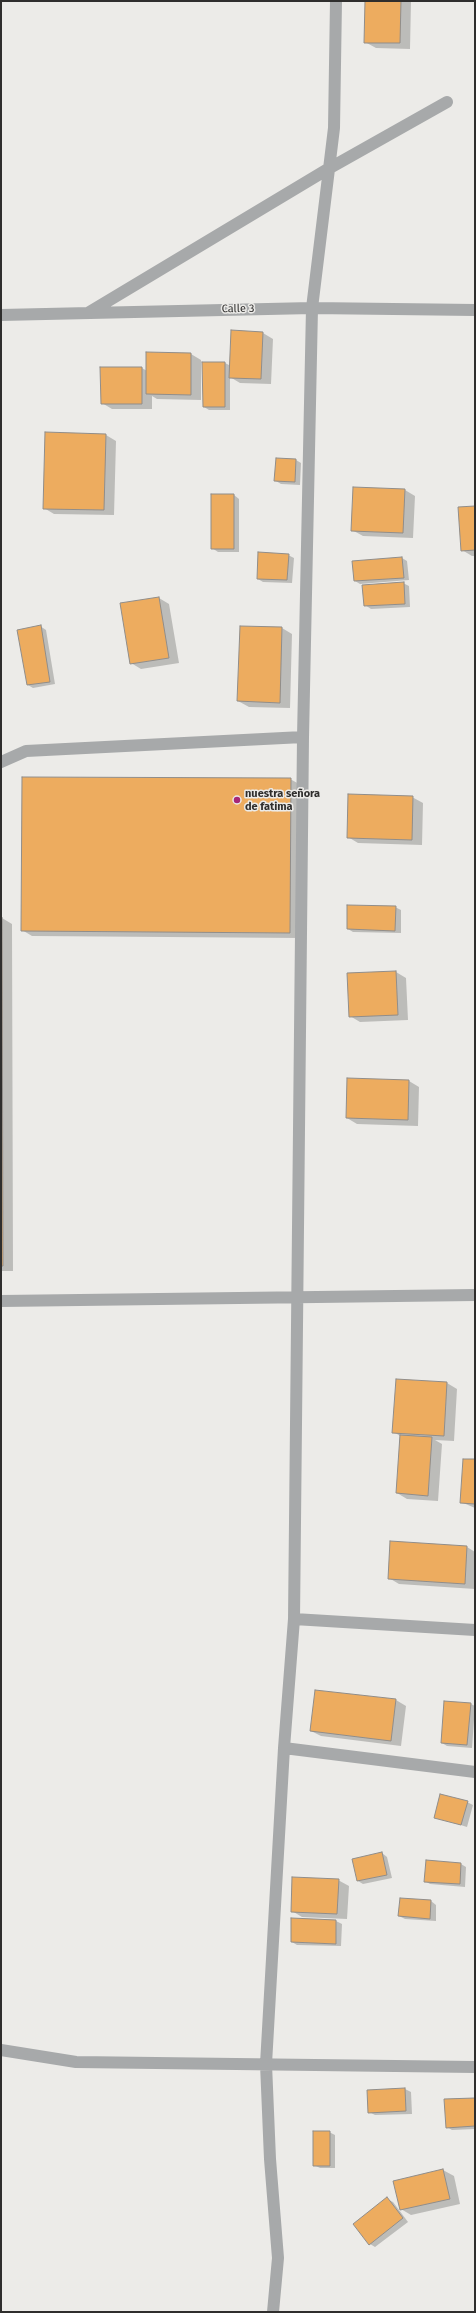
<!DOCTYPE html>
<meta charset="utf-8">
<style>
body{margin:0}
#map{position:relative;width:476px;height:2313px;overflow:hidden;background:#ecebe8;font-family:"Fira Sans",sans-serif}
canvas{display:block}
.frame{position:absolute;inset:0;border:2px solid #2f2e2d;pointer-events:none}
</style>
<div id="map">
<canvas width="476" height="2313"></canvas>
<div class="frame"></div>
</div>
<script>
const context = document.querySelector('canvas').getContext('2d');
context.lineJoin = 'round';
function fill(path, color) { context.fillStyle = color; context.fill(path, 'evenodd'); }
const toPath = rows => new Path2D(rows.map(r => 'M' + r).join(''));
function stroke(path, color, width, dash) { context.strokeStyle = color; context.lineWidth = width; context.lineCap = dash ? 'butt' : 'round'; context.setLineDash(dash || []); context.stroke(path); }
function drawText(font, color, halo, rows, align = 'center') {
  context.font = font + ' "Fira Sans",sans-serif'; context.lineWidth = 3; context.setLineDash([]); context.textBaseline = 'middle'; context.strokeStyle = halo; context.fillStyle = color; for (const [text, x, y, turn = 0] of rows) {
    context.save(); context.translate(x, y); context.rotate((+turn || 0) * Math.PI / 180); context.textAlign = isNaN(turn) ? turn : align; if (halo) context.strokeText(text, 0, 0); context.fillText(text, 0, 0); context.restore();
  }
}
const shadow = toPath([
 [366,1,411,1,410,49,376,48,365,42],
 [263,333,273,339,271,384,240,383,230,377,230,410,209,410,204,407,225,363,231,366],
 [191,354,201,360,201,400,157,399,152,396,152,409,112,409,102,403,142,368,147,371],
 [106,435,116,441,114,515,54,514,44,508],
 [296,460,301,463,300,485,281,484,276,481],
 [405,490,415,496,413,538,363,536,352,530],
 [234,495,239,499,239,552,218,552,212,548],
 [475,507,475,556,472,556,462,550],
 [288,555,294,558,292,583,263,582,258,579],
 [402,558,407,561,409,580,360,584,355,581],
 [403,583,409,586,410,607,371,609,365,605],
 [159,598,169,604,179,663,141,669,131,663],
 [40,626,46,630,55,684,33,688,28,685],
 [241,627,282,628,292,634,290,708,249,707,238,701],
 [290,779,301,785,300,938,32,936,22,930],
 [412,797,423,803,422,845,358,843,348,837],
 [395,907,401,910,401,933,353,932,348,929],
 [2,918,12,924,13,1271,1,1271],
 [396,972,406,978,408,1020,360,1022,350,1016,348,974],
 [409,1081,419,1087,418,1126,357,1124,347,1118],
 [447,1383,457,1389,454,1441,435,1440,442,1444,438,1501,407,1499,397,1493,400,1436,394,1432],
 [475,1460,475,1508,461,1502],
 [467,1547,475,1552,475,1589,399,1584,389,1578],
 [396,1700,406,1706,401,1746,321,1736,311,1731],
 [471,1704,475,1706,472,1748,447,1746,442,1743],
 [467,1802,473,1805,467,1827,435,1817],
 [382,1853,387,1857,392,1878,363,1884,358,1881],
 [427,1861,461,1864,466,1867,465,1887,430,1884,425,1881],
 [338,1880,349,1886,347,1919,302,1917,292,1911],
 [401,1899,431,1901,436,1905,436,1921,405,1919,399,1916],
 [292,1920,336,1921,342,1924,341,1946,297,1945,292,1942],
 [405,2089,411,2092,412,2114,375,2115,369,2112,368,2091],
 [475,2099,475,2129,452,2130,447,2127],
 [329,2132,335,2135,335,2168,320,2168,314,2165],
 [443,2170,454,2176,460,2204,411,2215,401,2209],
 [387,2199,393,2202,408,2222,375,2247,370,2244]
]);
const building = toPath([
 [365,1,401,1,400,43,364,43,365,1],
 [231,330,263,332,261,379,229,378,231,330],
 [146,352,191,353,191,395,146,394,146,352],
 [202,362,225,362,225,407,203,407,202,362],
 [100,367,142,367,142,404,101,404,100,367],
 [45,432,106,434,104,510,43,509,45,432],
 [276,458,296,459,295,482,274,481,276,458],
 [353,487,405,489,403,533,351,531,353,487],
 [211,494,234,494,234,549,211,549,211,494],
 [475,506,475,550,461,551,458,507,475,506],
 [258,552,289,554,287,580,257,579,258,552],
 [402,557,404,578,354,581,352,561,402,557],
 [404,582,405,604,364,606,362,585,404,582],
 [159,597,169,658,130,664,120,603,159,597],
 [41,625,50,682,27,685,17,630,41,625],
 [240,626,282,627,280,703,237,701,240,626],
 [22,777,291,778,290,933,21,931,22,777],
 [348,794,413,796,412,840,347,838,348,794],
 [347,905,396,906,395,931,347,929,347,905],
 [1,917,2,917,3,1266,1,1266,1,917],
 [396,971,398,1015,349,1017,347,973,396,971],
 [347,1078,409,1080,408,1120,346,1118,347,1078],
 [396,1379,447,1382,444,1436,392,1433,396,1379],
 [400,1435,432,1437,428,1496,396,1493,400,1435],
 [463,1459,475,1459,475,1504,460,1503,463,1459],
 [390,1541,467,1546,465,1584,388,1579,390,1541],
 [315,1690,396,1699,391,1741,310,1731,315,1690],
 [444,1701,471,1703,467,1745,441,1743,444,1701],
 [440,1794,468,1801,461,1825,434,1818,440,1794],
 [382,1852,387,1875,357,1881,352,1859,382,1852],
 [426,1860,461,1863,460,1884,424,1882,426,1860],
 [292,1877,339,1879,337,1914,291,1912,292,1877],
 [400,1898,431,1900,430,1919,398,1916,400,1898],
 [291,1918,336,1920,336,1944,291,1942,291,1918],
 [405,2088,406,2111,368,2113,367,2090,405,2088],
 [475,2098,475,2126,446,2128,444,2099,475,2098],
 [313,2131,330,2131,330,2166,313,2166,313,2131],
 [443,2169,450,2199,400,2210,393,2181,443,2169],
 [387,2197,403,2218,369,2245,353,2224,387,2197]
]);
const street = toPath([
 [88,313,328,169,447,102],
 [1,315,312,308,475,310],
 [1,762,26,751,303,737],
 [1,1301,475,1295],
 [294,1619,475,1630],
 [284,1748,475,1772],
 [1,2050,76,2062,475,2067],
 [273,2312,278,2258,270,2159,266,2064,284,1748,294,1619,303,737,312,308,334,128,336,1]
]);
const markers = [
 [237,800,4,"#a72777"]
];
const streetNames = [
 ["Calle 3",238,309,-1]
];
const poiNames = [
 ["nuestra señora",245,794],
 ["de fatima",245,807]
];
fill(shadow, '#0003');
fill(building, '#edac5f');
stroke(building, '#908d8a', 1);
stroke(street, '#a7a9aa', 12);
for (const [x, y, r, color] of markers) { const dot = new Path2D(); dot.arc(x, y, r, 0, 2 * Math.PI); context.fillStyle = color; context.fill(dot); stroke(dot, '#ecebe8', 1.5); }
drawText('11px', '#2f2e2d', '#ecebe8', streetNames);
drawText('bold 11px', '#2f2e2d', '#ecebe8', poiNames, 'left');
</script>
